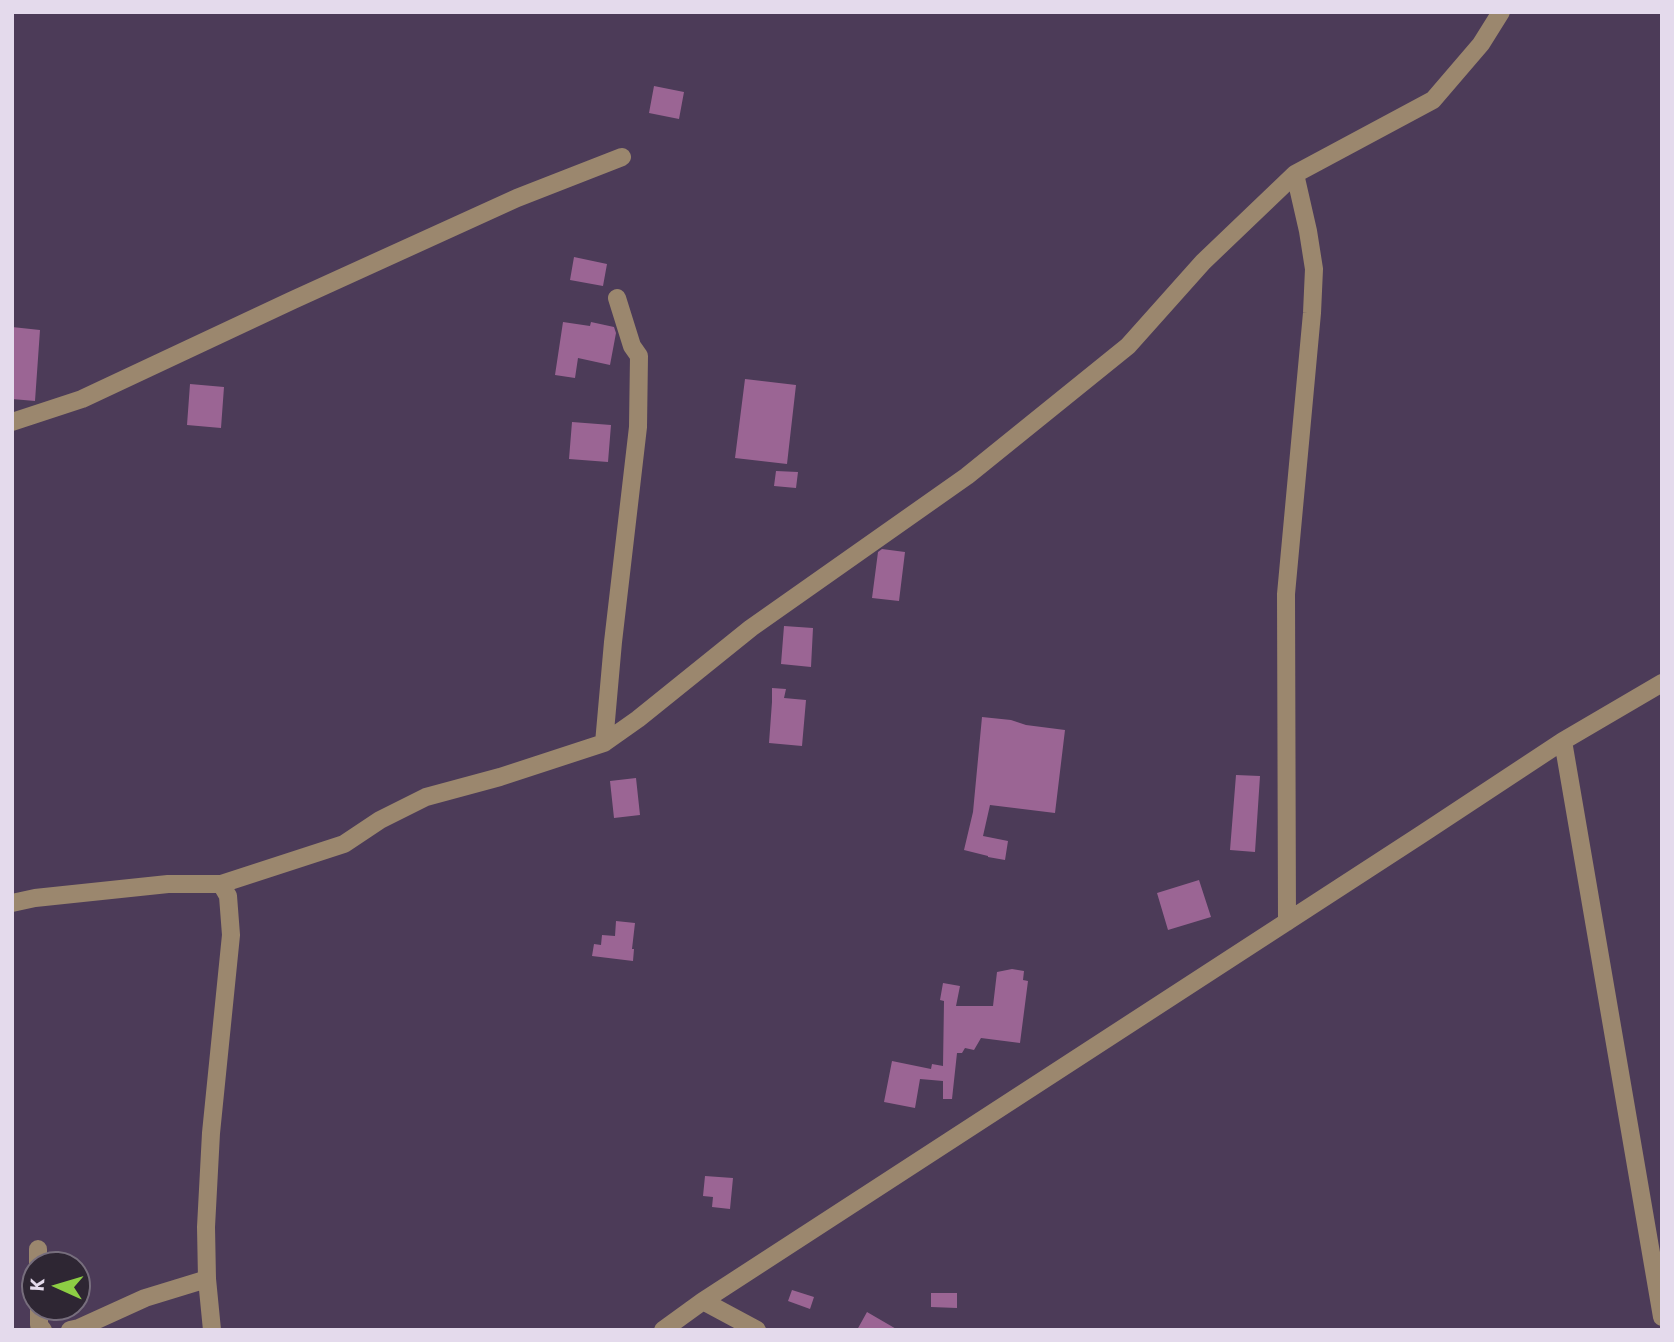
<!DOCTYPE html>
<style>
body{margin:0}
#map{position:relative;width:1674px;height:1342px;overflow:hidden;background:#4c3b58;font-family:Commissioner,sans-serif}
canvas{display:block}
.frame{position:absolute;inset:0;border:14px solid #e4daec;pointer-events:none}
.north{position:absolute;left:21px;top:1251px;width:70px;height:70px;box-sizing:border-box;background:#2e2633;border:2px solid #776e7d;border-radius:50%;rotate:274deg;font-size:19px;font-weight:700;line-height:28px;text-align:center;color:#e4daec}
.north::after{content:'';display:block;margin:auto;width:24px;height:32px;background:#8dce44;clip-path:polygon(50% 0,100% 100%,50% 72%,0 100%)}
</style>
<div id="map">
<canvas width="1674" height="1342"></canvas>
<div class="frame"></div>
<div class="north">K</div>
</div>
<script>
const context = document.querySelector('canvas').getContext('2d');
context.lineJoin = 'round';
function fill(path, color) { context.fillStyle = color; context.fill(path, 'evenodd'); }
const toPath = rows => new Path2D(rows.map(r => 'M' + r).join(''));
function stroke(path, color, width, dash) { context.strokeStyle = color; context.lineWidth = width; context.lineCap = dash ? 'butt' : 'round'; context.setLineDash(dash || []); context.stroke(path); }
const building = toPath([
 [654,86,684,92,679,119,649,113],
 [574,257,607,264,603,286,570,280],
 [563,322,590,326,591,322,614,327,616,333,610,365,578,358,575,378,555,375],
 [12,327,40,330,35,401,12,399],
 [745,379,796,385,787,464,735,458],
 [190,384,224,387,221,428,187,425],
 [572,422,611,425,608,462,569,459],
 [776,471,798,472,796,488,774,486],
 [882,549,905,552,899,601,872,598,878,552],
 [784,626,813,628,811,667,781,664],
 [772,688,786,689,784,698,806,700,802,746,769,743,772,702],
 [982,717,1011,720,1026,725,1065,730,1055,813,990,805,983,836,1008,841,1005,860,988,857,988,856,964,850,973,812],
 [1236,775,1260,776,1255,852,1230,850],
 [636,778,640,815,614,818,610,781],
 [1199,880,1211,917,1168,930,1157,893],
 [616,921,635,923,632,949,634,949,633,961,592,956,594,944,601,945,602,935,615,936],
 [1012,969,1024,971,1023,980,1028,981,1020,1043,981,1038,974,1050,965,1048,962,1053,957,1053,952,1099,943,1099,943,1081,920,1079,915,1108,884,1102,892,1061,931,1069,932,1064,943,1066,944,1001,940,1000,943,983,960,986,956,1006,993,1006,997,972],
 [705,1176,733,1178,730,1209,712,1207,713,1197,703,1196],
 [792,1290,814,1297,810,1309,788,1301],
 [931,1293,957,1293,957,1308,931,1307],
 [867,1312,898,1330,857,1330]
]);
const minor = toPath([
 [12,422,82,399,293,300,517,198,622,157],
 [1563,741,1662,1317],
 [604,743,613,642,638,427,639,356,632,346,617,298],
 [221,884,344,844,380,820,426,797,500,777,604,743,638,719,751,628,967,476,1128,346,1203,262,1295,174,1433,100,1481,44,1501,12],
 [12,903,35,898,168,884,221,884,228,896,231,935,211,1133,206,1227,207,1279,212,1330],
 [1287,922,1286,594,1312,313,1314,269,1308,231,1295,174],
 [38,1249,38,1265],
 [703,1301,757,1330],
 [39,1307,39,1325,43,1330],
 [70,1330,79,1328,145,1298,207,1279],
 [663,1330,703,1301,1422,834,1563,741,1662,683]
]);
fill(building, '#9b6594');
stroke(minor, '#9b876e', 18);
</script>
